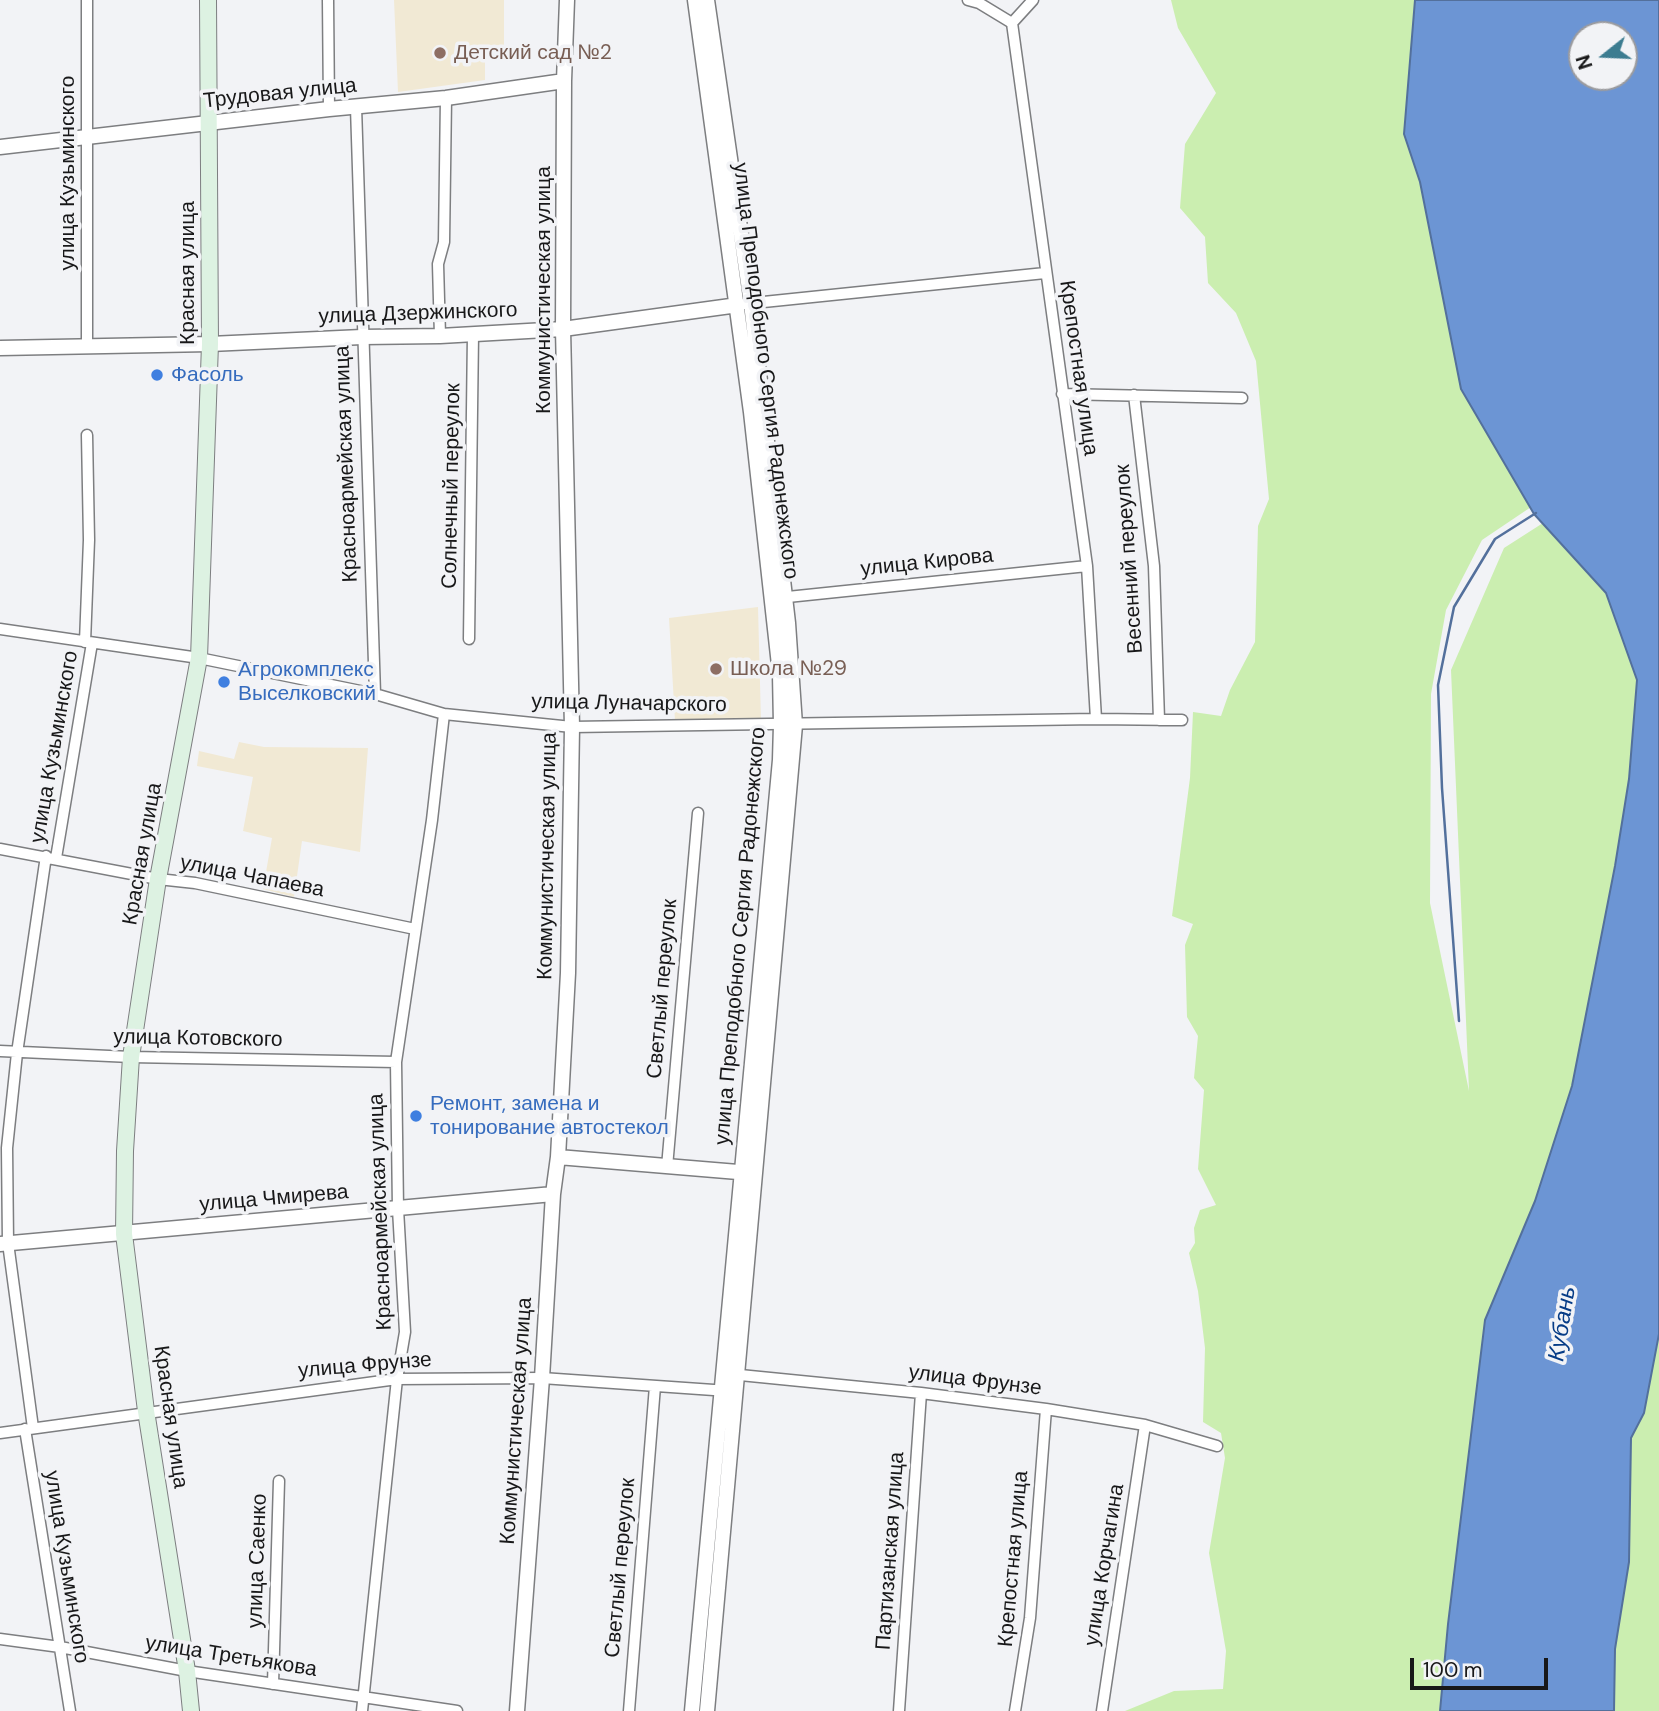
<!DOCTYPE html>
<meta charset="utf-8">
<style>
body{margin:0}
#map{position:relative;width:1659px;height:1711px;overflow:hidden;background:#f2f3f6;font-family:"DM Sans",sans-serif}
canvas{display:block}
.north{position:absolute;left:1568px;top:21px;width:70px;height:70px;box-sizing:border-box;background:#f2f3f6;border:2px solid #9b9b9e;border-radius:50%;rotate:252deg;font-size:19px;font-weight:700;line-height:28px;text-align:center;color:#181819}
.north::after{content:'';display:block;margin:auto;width:24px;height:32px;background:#3c7c90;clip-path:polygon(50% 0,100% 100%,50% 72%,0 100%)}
.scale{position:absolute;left:1410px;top:1658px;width:138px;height:32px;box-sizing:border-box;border:4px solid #181819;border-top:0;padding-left:9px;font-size:21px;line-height:24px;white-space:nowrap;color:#181819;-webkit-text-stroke:5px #f2f3f6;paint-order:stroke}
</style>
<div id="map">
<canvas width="1659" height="1711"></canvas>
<div class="north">N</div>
<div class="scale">100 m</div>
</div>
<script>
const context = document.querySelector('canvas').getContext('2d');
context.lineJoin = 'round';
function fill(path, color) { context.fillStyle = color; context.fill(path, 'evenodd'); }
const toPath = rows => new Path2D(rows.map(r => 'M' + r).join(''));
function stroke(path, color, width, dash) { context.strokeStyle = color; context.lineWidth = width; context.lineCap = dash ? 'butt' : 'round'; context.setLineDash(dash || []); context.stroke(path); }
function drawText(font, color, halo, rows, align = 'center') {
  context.font = font + ' "DM Sans",sans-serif'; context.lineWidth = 7; context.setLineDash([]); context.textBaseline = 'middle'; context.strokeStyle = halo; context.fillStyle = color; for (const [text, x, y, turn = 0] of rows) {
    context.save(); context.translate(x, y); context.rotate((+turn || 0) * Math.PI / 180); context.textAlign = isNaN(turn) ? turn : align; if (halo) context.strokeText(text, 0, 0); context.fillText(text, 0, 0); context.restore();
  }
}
const education = toPath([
 [394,0,504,0,504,45,485,46,485,80,398,92],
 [758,607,761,721,675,721,669,618],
 [239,742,264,747,368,748,360,852,302,841,294,897,263,889,272,838,243,831,253,777,197,766,199,751,234,759]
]);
const green = toPath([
 [1171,0,1415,0,1404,134,1420,182,1461,389,1531,507,1482,540,1446,610,1431,694,1430,903,1469,1091,1451,670,1504,548,1543,523,1606,593,1637,680,1629,779,1615,866,1572,1086,1535,1201,1485,1320,1448,1624,1440,1711,1125,1711,1174,1691,1223,1689,1226,1651,1209,1553,1225,1458,1221,1433,1203,1422,1205,1348,1198,1291,1189,1253,1195,1243,1194,1228,1200,1210,1216,1205,1198,1169,1204,1090,1194,1078,1198,1036,1187,1017,1185,945,1193,924,1172,916,1190,778,1193,712,1221,716,1230,690,1255,642,1258,526,1269,499,1256,361,1236,313,1208,283,1205,237,1180,208,1185,144,1216,93,1178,28],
 [1659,1334,1659,1711,1614,1711,1615,1649,1629,1562,1631,1438,1644,1413]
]);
const water = toPath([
 [1415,0,1659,0,1659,1334,1644,1413,1631,1438,1629,1562,1615,1649,1614,1711,1440,1711,1448,1624,1485,1320,1535,1201,1572,1086,1615,866,1629,779,1637,680,1606,593,1534,514,1461,389,1420,182,1404,134,1415,0],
 [1582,35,1624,35,1624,77,1582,77,1582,35]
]);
const stream = toPath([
 [1459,1021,1442,788,1438,685,1454,607,1495,539,1536,513]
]);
const minor = toPath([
 [328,0,329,109],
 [968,0,979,3,1012,23],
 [1012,23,1087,566,1096,719],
 [1012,23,1033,0],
 [356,107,375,694],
 [744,304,1045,273],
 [440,336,438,264,444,242,446,98],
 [87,345,87,0],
 [1062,394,1242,398],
 [1134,395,1154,566,1159,720],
 [778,598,1087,566],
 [0,629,199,658,375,694,444,714,572,727,1096,719,1182,720],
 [469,639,473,334],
 [85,642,89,540,87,435],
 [0,849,158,879,195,883,415,929],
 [56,858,92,643],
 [0,1051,131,1057,396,1062],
 [667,1167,698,813],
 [730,1374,921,1393,1046,1409,1145,1425,1217,1446],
 [33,1428,8,1243,7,1148,17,1053,46,856],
 [25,1429,70,1711],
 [0,1433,397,1379,542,1378,728,1391],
 [0,1639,60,1647,187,1671,457,1711],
 [273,1684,279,1481],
 [362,1711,397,1379,405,1332,398,1209,396,1062,432,820,444,714],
 [629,1711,655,1386],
 [899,1711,921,1393],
 [1015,1711,1030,1618,1046,1409],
 [1102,1711,1145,1425]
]);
const tertiary = toPath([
 [707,0,751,303,788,623,795,725,707,1711],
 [0,147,329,109,446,98,564,81],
 [0,348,210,344,362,337,440,336,563,329,738,305],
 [558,1157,750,1173],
 [0,1244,553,1194],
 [517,1711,542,1378,553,1194,558,1157,568,973,572,727,563,329,564,81,567,0],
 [692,1711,780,760,781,725,780,674,751,412,695,0]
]);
const secondary = toPath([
 [191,1711,187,1671,146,1411,124,1234,125,1151,131,1057,158,879,199,658,210,344,208,0]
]);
const markers = [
 [440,53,7,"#8d6e63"],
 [157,375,7,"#3f7fe0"],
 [716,669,7,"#8d6e63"],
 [224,682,7,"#3f7fe0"],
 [416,1116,7,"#3f7fe0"]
];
const educationNames = [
 ["Детский сад №2",454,53],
 ["Школа №29",730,669]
];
const streetNames = [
 ["Трудовая улица",280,94,-6],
 ["улица Кузьминского",68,173,-90],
 ["Красная улица",188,273,-90],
 ["Коммунистическая улица",544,290,-90],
 ["улица Дзержинского",418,314,-2],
 ["Крепостная улица",1078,368,82],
 ["улица Преподобного Сергия Радонежского",765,371,83],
 ["Красноармейская улица",347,464,-92],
 ["Солнечный переулок",452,486,-89],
 ["Весенний переулок",1130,559,-94],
 ["улица Кирова",927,563,-6],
 ["улица Луначарского",629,704,1],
 ["улица Кузьминского",55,747,-80],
 ["Красная улица",143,854,-80],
 ["Коммунистическая улица",548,856,-89],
 ["улица Чапаева",252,877,11],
 ["улица Преподобного Сергия Радонежского",741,936,-85],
 ["Светлый переулок",663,989,-85],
 ["улица Котовского",198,1039,1],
 ["улица Чмирева",274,1199,-5],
 ["Красноармейская улица",381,1212,-92],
 ["улица Фрунзе",365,1366,-5],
 ["улица Фрунзе",975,1381,7],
 ["Красная улица",170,1417,82],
 ["Коммунистическая улица",517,1421,-86],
 ["Партизанская улица",891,1551,-86],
 ["Крепостная улица",1014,1559,-85],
 ["улица Саенко",258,1561,-88],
 ["улица Корчагина",1105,1565,-81],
 ["улица Кузьминского",66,1567,81],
 ["Светлый переулок",621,1568,-85],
 ["улица Третьякова",231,1657,9]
];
const shopNames = [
 ["Фасоль",171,375],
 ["Агрокомплекс",238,670],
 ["Выселковский",238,694],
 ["Ремонт, замена и",430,1104],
 ["тонирование автостекол",430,1128]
];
const waterNames = [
 ["Кубань",1563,1324,-81]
];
fill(education, '#f1e9d4');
fill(green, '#cbeeb0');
fill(water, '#6c95d4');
stroke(water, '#53709c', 2);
stroke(stream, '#53709c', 2.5);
stroke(minor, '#7d7e80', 13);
stroke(tertiary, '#7d7e80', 17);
stroke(secondary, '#7d7e80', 18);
stroke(minor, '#fff', 10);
stroke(tertiary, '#fff', 14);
stroke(secondary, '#ddf2e2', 16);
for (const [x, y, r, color] of markers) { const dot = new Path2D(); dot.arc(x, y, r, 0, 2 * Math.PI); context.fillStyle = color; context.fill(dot); stroke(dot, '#f2f3f6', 2.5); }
drawText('21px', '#785e54', '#f2f3f6', educationNames, 'left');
drawText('21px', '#181819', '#f2f3f6', streetNames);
drawText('21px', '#366cbe', '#f2f3f6', shopNames, 'left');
drawText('italic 23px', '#063c86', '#f2f3f6', waterNames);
</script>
